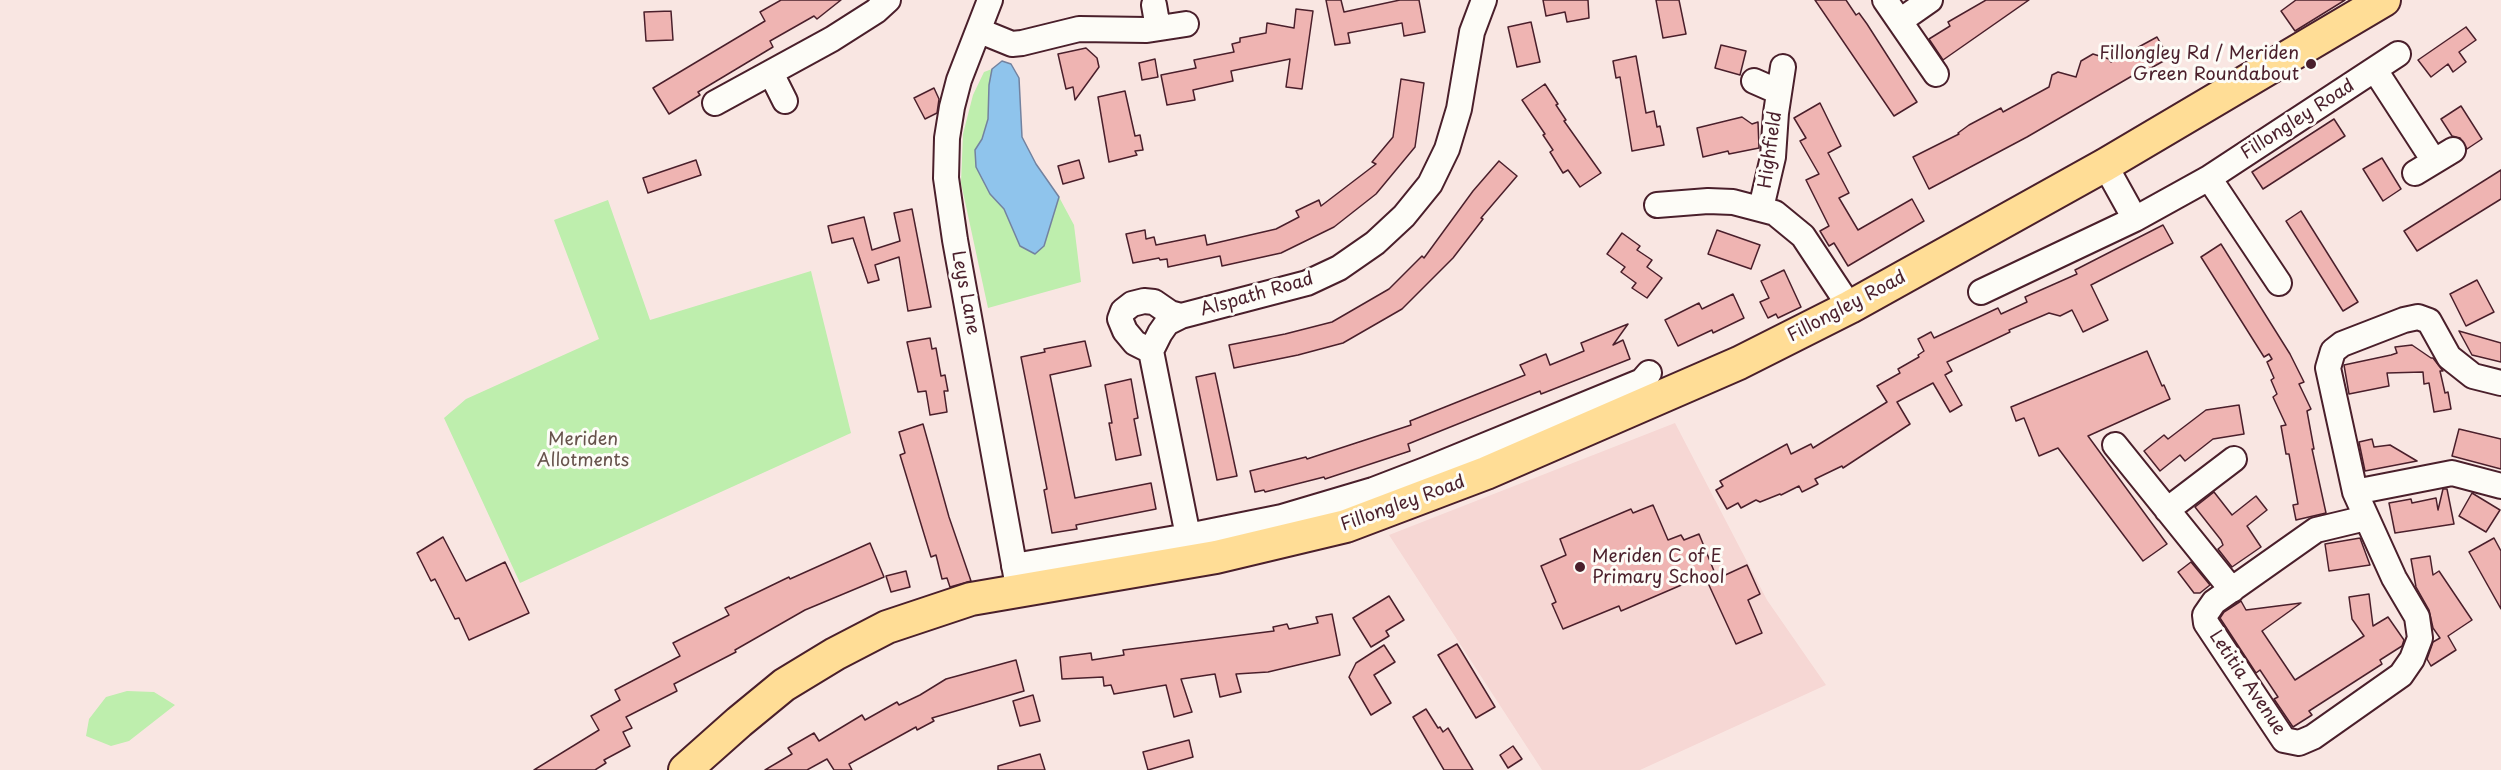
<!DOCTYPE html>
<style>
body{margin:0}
canvas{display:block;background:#f9e6e2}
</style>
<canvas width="2501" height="770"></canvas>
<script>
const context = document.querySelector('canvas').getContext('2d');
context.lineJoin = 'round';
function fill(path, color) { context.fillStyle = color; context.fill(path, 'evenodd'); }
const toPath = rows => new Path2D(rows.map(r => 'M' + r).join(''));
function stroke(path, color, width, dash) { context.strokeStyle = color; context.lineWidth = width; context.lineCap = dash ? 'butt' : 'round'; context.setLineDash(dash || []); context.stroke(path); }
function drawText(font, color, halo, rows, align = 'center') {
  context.font = font + ' "Playpen Sans",sans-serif'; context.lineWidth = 6; context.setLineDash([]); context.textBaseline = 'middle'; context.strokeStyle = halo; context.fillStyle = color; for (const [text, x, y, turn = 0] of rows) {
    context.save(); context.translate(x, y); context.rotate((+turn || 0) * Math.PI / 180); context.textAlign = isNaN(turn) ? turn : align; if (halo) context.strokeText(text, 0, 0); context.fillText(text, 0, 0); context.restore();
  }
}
const built = toPath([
 [1675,423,1767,600,1826,685,1640,770,1542,770,1389,535]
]);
const green = toPath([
 [992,69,989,85,988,119,982,139,975,150,990,194,1004,209,1020,246,1044,246,1059,197,1074,225,1081,282,988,308,961,183,963,134,973,95,984,72],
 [608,200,650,320,811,271,851,433,520,583,444,418,466,399,599,339,554,220],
 [127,691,154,692,175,705,129,741,111,746,86,736,89,719,106,697]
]);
const water = toPath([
 [1002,61,1011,64,1019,78,1022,137,1036,164,1059,197,1044,246,1035,254,1020,246,1004,209,990,194,976,167,975,150,982,139,988,119,989,85,992,69,1002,61]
]);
const building = toPath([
 [781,0,841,0,817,19,814,16,770,41,773,47,698,92,700,95,669,114,653,88,765,21,760,12,781,0],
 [1326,0,1341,0,1344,12,1400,0,1419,0,1425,32,1404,36,1402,23,1348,33,1350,43,1335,45,1326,0],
 [1543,0,1588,0,1589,18,1567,22,1565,12,1546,16,1543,0],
 [1656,0,1679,0,1686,34,1663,38,1656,0],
 [1815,0,1846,0,1856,15,1859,13,1867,24,1917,102,1894,116,1815,0],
 [1986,0,2029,0,1943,60,1929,39,1950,26,1948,22,1986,0],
 [2296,0,2345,0,2295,31,2281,11,2296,0],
 [1296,9,1313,11,1302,89,1286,87,1290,59,1231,71,1233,81,1193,90,1195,100,1167,105,1161,75,1196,68,1194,60,1234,52,1232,44,1240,42,1240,38,1266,33,1267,23,1294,28,1296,9],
 [671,11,673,40,646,41,644,12,671,11],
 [1531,22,1540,62,1517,67,1508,27,1531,22],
 [2466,27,2476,40,2459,52,2466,62,2453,72,2448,64,2431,77,2418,60,2466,27],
 [2157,37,2169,58,2133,78,2132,76,2027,137,1929,189,1913,157,1959,134,1958,133,1969,125,2001,108,2003,112,2049,87,2052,75,2058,72,2076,77,2081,61,2093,54,2109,59,2111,62,2157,37],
 [1721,45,1746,51,1740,75,1715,68,1721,45],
 [1086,48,1097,58,1099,67,1075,100,1073,87,1066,89,1058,54,1086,48],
 [1636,56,1646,113,1654,111,1657,127,1660,126,1664,145,1632,151,1620,77,1616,78,1613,61,1636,56],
 [1155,59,1158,77,1142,80,1139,63,1155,59],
 [1401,79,1424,83,1415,147,1376,194,1334,227,1281,253,1222,266,1220,256,1168,267,1167,259,1160,260,1159,258,1133,263,1126,234,1145,230,1146,239,1154,237,1156,245,1205,235,1207,245,1276,229,1299,217,1296,211,1319,200,1321,206,1376,164,1372,162,1393,137,1401,79],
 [1545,84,1558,104,1556,105,1566,120,1564,121,1601,173,1580,187,1568,170,1563,173,1550,152,1553,150,1543,135,1545,134,1522,100,1545,84],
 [934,88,939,99,937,113,925,119,914,98,934,88],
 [1125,91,1135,136,1140,135,1143,150,1135,151,1137,155,1109,162,1098,97,1125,91],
 [1820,103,1841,146,1828,153,1849,193,1839,198,1858,230,1912,199,1924,221,1848,266,1834,243,1829,246,1820,231,1829,226,1806,180,1819,174,1800,141,1806,138,1794,118,1820,103],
 [2461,106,2482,139,2467,149,2460,138,2452,136,2441,119,2461,106],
 [1742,117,1752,124,1758,122,1759,148,1729,154,1728,151,1703,157,1697,128,1742,117],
 [2334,119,2345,136,2263,189,2252,172,2334,119],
 [2382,158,2401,189,2383,201,2363,169,2382,158],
 [696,160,701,175,648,193,643,178,696,160],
 [1079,160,1084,178,1063,184,1058,166,1079,160],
 [1499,161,1517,176,1481,218,1483,219,1453,258,1402,309,1343,343,1298,355,1234,368,1229,345,1285,334,1332,322,1389,289,1422,256,1424,258,1473,191,1499,161],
 [2501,170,2501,199,2417,251,2404,231,2501,170],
 [912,209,931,307,908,311,899,257,875,265,879,280,868,283,853,238,832,243,828,226,864,217,872,250,900,241,894,213,912,209],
 [2301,211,2358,302,2343,311,2286,221,2301,211],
 [2163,225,2173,243,2091,285,2108,320,2083,332,2072,310,2060,316,2049,313,2009,330,2010,332,1947,362,1952,371,1945,375,1962,405,1950,412,1933,383,1897,402,1910,424,1843,468,1842,466,1815,479,1818,484,1802,492,1799,486,1781,495,1780,494,1760,502,1756,500,1741,508,1738,503,1727,509,1716,490,1723,486,1720,481,1787,444,1791,454,1811,444,1813,448,1887,402,1877,386,1900,373,1898,369,1919,357,1918,355,1924,351,1918,339,1931,332,1934,338,1998,308,2001,314,2027,302,2025,297,2077,274,2075,270,2163,225],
 [1717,230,1760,245,1751,269,1708,254,1717,230],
 [1622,233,1640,246,1637,250,1652,260,1647,267,1662,278,1647,298,1632,288,1636,283,1621,272,1625,267,1607,254,1622,233],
 [2221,244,2290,354,2304,382,2299,384,2311,409,2307,411,2314,449,2312,449,2326,513,2296,520,2293,505,2298,504,2289,454,2286,454,2281,426,2286,425,2273,397,2277,394,2271,380,2274,378,2267,362,2272,359,2269,354,2264,357,2201,257,2221,244],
 [1784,270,1801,307,1778,318,1776,314,1768,318,1760,302,1769,298,1761,281,1784,270],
 [2477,280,2494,312,2466,326,2450,294,2477,280],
 [1733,294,1744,318,1713,333,1712,330,1678,346,1665,320,1699,303,1702,309,1733,294],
 [1628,324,1613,345,1623,340,1630,359,1541,394,1540,391,1408,444,1410,451,1325,479,1324,477,1265,492,1264,490,1255,492,1250,471,1306,457,1307,459,1411,425,1410,421,1525,375,1520,365,1546,354,1550,365,1584,351,1581,343,1628,324],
 [2459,331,2501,343,2501,362,2472,355,2459,331],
 [930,338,932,349,936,348,941,376,945,375,948,391,944,391,947,412,930,415,926,391,918,392,907,342,930,338],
 [1085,341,1091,366,1050,375,1075,498,1151,483,1156,509,1076,525,1077,529,1052,533,1044,490,1047,489,1021,357,1045,352,1044,349,1085,341],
 [2412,345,2431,358,2433,358,2443,371,2440,371,2445,393,2448,392,2451,409,2434,412,2429,383,2424,384,2423,372,2387,373,2389,386,2349,394,2344,365,2391,355,2397,353,2395,347,2412,345],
 [2147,351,2162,386,2164,385,2170,399,2088,436,2167,544,2143,561,2058,448,2039,456,2024,418,2016,421,2011,407,2147,351],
 [1215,373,1237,476,1217,480,1196,377,1215,373],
 [1131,379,1138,418,1134,419,1141,455,1116,460,1109,423,1112,423,1105,385,1131,379],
 [2239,405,2244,434,2213,439,2185,461,2180,455,2160,471,2144,451,2164,435,2168,439,2206,410,2239,405],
 [923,424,949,517,971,581,950,587,947,578,942,579,936,555,931,557,900,455,905,453,899,432,923,424],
 [2459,429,2501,439,2501,469,2452,456,2459,429],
 [2372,439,2374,447,2390,445,2417,461,2365,471,2359,442,2372,439],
 [2443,489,2447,489,2454,524,2395,533,2389,503,2411,499,2412,503,2436,498,2438,510,2443,489],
 [2214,492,2232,515,2256,496,2267,510,2247,526,2261,547,2232,567,2218,549,2223,545,2221,540,2195,507,2214,492],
 [2472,493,2500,510,2486,532,2459,516,2472,493],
 [1653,505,1668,540,1681,535,1684,540,1699,534,1714,571,1621,611,1619,606,1563,629,1552,604,1556,602,1541,566,1566,555,1560,539,1631,509,1633,513,1653,505],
 [443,537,466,581,505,562,529,613,469,640,459,618,455,619,435,579,431,581,417,553,443,537],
 [2360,538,2370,565,2329,571,2325,544,2360,538],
 [2494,538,2501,551,2501,609,2469,552,2494,538],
 [870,543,884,577,805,610,735,650,736,652,674,684,677,691,626,717,632,728,623,732,630,746,604,760,606,763,595,770,534,770,599,730,591,716,620,700,615,690,680,656,673,643,729,615,725,608,789,577,790,579,870,543],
 [2430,556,2433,575,2439,571,2472,620,2448,636,2456,650,2431,666,2427,659,2433,642,2440,638,2433,628,2429,610,2416,587,2411,559,2430,556],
 [2191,562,2210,585,2200,593,2194,593,2178,572,2191,562],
 [1747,565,1760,594,1748,600,1762,633,1736,644,1708,583,1747,565],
 [906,571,910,587,891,592,886,576,906,571],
 [2369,594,2373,626,2388,617,2404,640,2402,646,2380,660,2382,664,2309,711,2312,715,2293,727,2274,699,2278,697,2260,670,2256,673,2220,618,2224,612,2241,601,2246,610,2301,603,2262,631,2295,680,2364,636,2352,619,2349,597,2369,594],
 [1389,596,1404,620,1386,631,1389,636,1371,647,1353,618,1389,596],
 [1332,614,1340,655,1268,672,1236,674,1241,692,1220,697,1215,674,1181,679,1192,712,1174,717,1166,685,1114,694,1111,685,1104,686,1103,677,1062,679,1060,657,1091,653,1092,660,1124,655,1123,650,1274,631,1273,627,1287,624,1289,629,1318,623,1316,617,1332,614],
 [1457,644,1495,707,1476,718,1438,655,1457,644],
 [1384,645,1395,662,1374,675,1391,703,1371,715,1349,677,1356,663,1384,645],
 [1016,660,1024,691,932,718,934,721,917,730,916,727,849,764,852,770,834,770,827,759,807,770,765,770,792,754,788,748,814,733,819,741,862,715,865,720,897,702,899,705,920,695,946,679,1016,660],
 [1033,695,1040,721,1020,726,1013,701,1033,695],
 [1426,709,1438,728,1440,727,1443,732,1448,728,1473,770,1444,770,1413,717,1426,709],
 [1189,740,1193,757,1148,770,1143,752,1189,740],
 [1513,746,1522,759,1508,768,1500,755,1513,746],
 [1040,754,1045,770,998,770,998,766,1040,754]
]);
const minor = toPath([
 [990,0,959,80,952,107,947,138,946,178,955,240,1017,581],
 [1885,0,1936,74],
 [1154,5,1158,28],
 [1900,21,1930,0],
 [980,31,1012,44,1022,43,1079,29,1147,30,1186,24],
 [2375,70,2434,161],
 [771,73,785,101],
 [1754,81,1779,92],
 [715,103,832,39,876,11,888,0],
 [2105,165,2135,219],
 [2415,173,2453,150],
 [2209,178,2279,283],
 [1657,205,1708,201,1733,202,1775,213,1803,236,1850,307],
 [1761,208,1773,157,1776,113,1783,67],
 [1981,292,2135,219,2209,178,2398,54],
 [1151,351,1135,343,1125,331,1120,319,1123,311,1132,304,1144,301,1154,302,1170,313,1181,316],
 [2115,445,2232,590],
 [2355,492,2452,473,2501,486],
 [2167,510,2234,459],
 [2366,518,2316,530,2214,602,2205,615,2206,623,2284,740,2299,743,2313,737,2401,675,2412,659,2420,638,2417,617,2394,578,2355,492,2328,368,2333,351,2342,344,2404,320,2418,317,2429,321,2449,357,2473,376,2501,383],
 [1188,536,1151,351,1160,333,1167,323,1181,316,1307,283,1339,268,1375,243,1404,216,1430,184,1447,149,1459,109,1472,32,1484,0],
 [1014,566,1188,536,1282,517,1373,490,1425,470,1642,381,1649,373]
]);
const major = toPath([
 [685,770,739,722,784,685,835,654,887,627,971,599,1216,557,1346,526,1486,473,1739,363,1850,307,2105,165,2384,0]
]);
const markers = [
 [2311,64,6,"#4a1f2b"],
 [1580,567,6,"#4a1f2b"]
];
const poiNames = [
 ["Fillongley Rd / Meriden",2299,54],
 ["Green Roundabout",2299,75],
 ["Meriden C of E",1592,557,"left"],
 ["Primary School",1592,578,"left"]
];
const streetNames = [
 ["Fillongley Road",2298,120,-33],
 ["Highfield",1771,150,-82],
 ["Leys Lane",965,293,79],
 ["Alspath Road",1257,295,-16],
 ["Fillongley Road",1847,307,-28],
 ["Fillongley Road",1403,504,-20],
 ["Letitia Avenue",2247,683,56]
];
const parkNames = [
 ["Meriden",583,440],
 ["Allotments",583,461]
];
fill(built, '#f6d7d4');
fill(green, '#beeead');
fill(water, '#8fc4ec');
stroke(water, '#73829f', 1.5);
fill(building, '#efb4b2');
stroke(building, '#4a1f2b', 1.5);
stroke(minor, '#4a1f2b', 28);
stroke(major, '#4a1f2b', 36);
stroke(minor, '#fdfcf7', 24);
stroke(major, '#ffdd96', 32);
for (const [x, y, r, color] of markers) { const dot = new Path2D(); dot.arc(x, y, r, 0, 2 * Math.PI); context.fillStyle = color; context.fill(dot); stroke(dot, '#fdfcf7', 2); }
drawText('18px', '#4a1f2b', '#fdfcf7', poiNames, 'right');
drawText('18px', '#4a1f2b', '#fdfcf7', streetNames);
drawText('18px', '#67534c', '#fdfcf7', parkNames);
</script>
